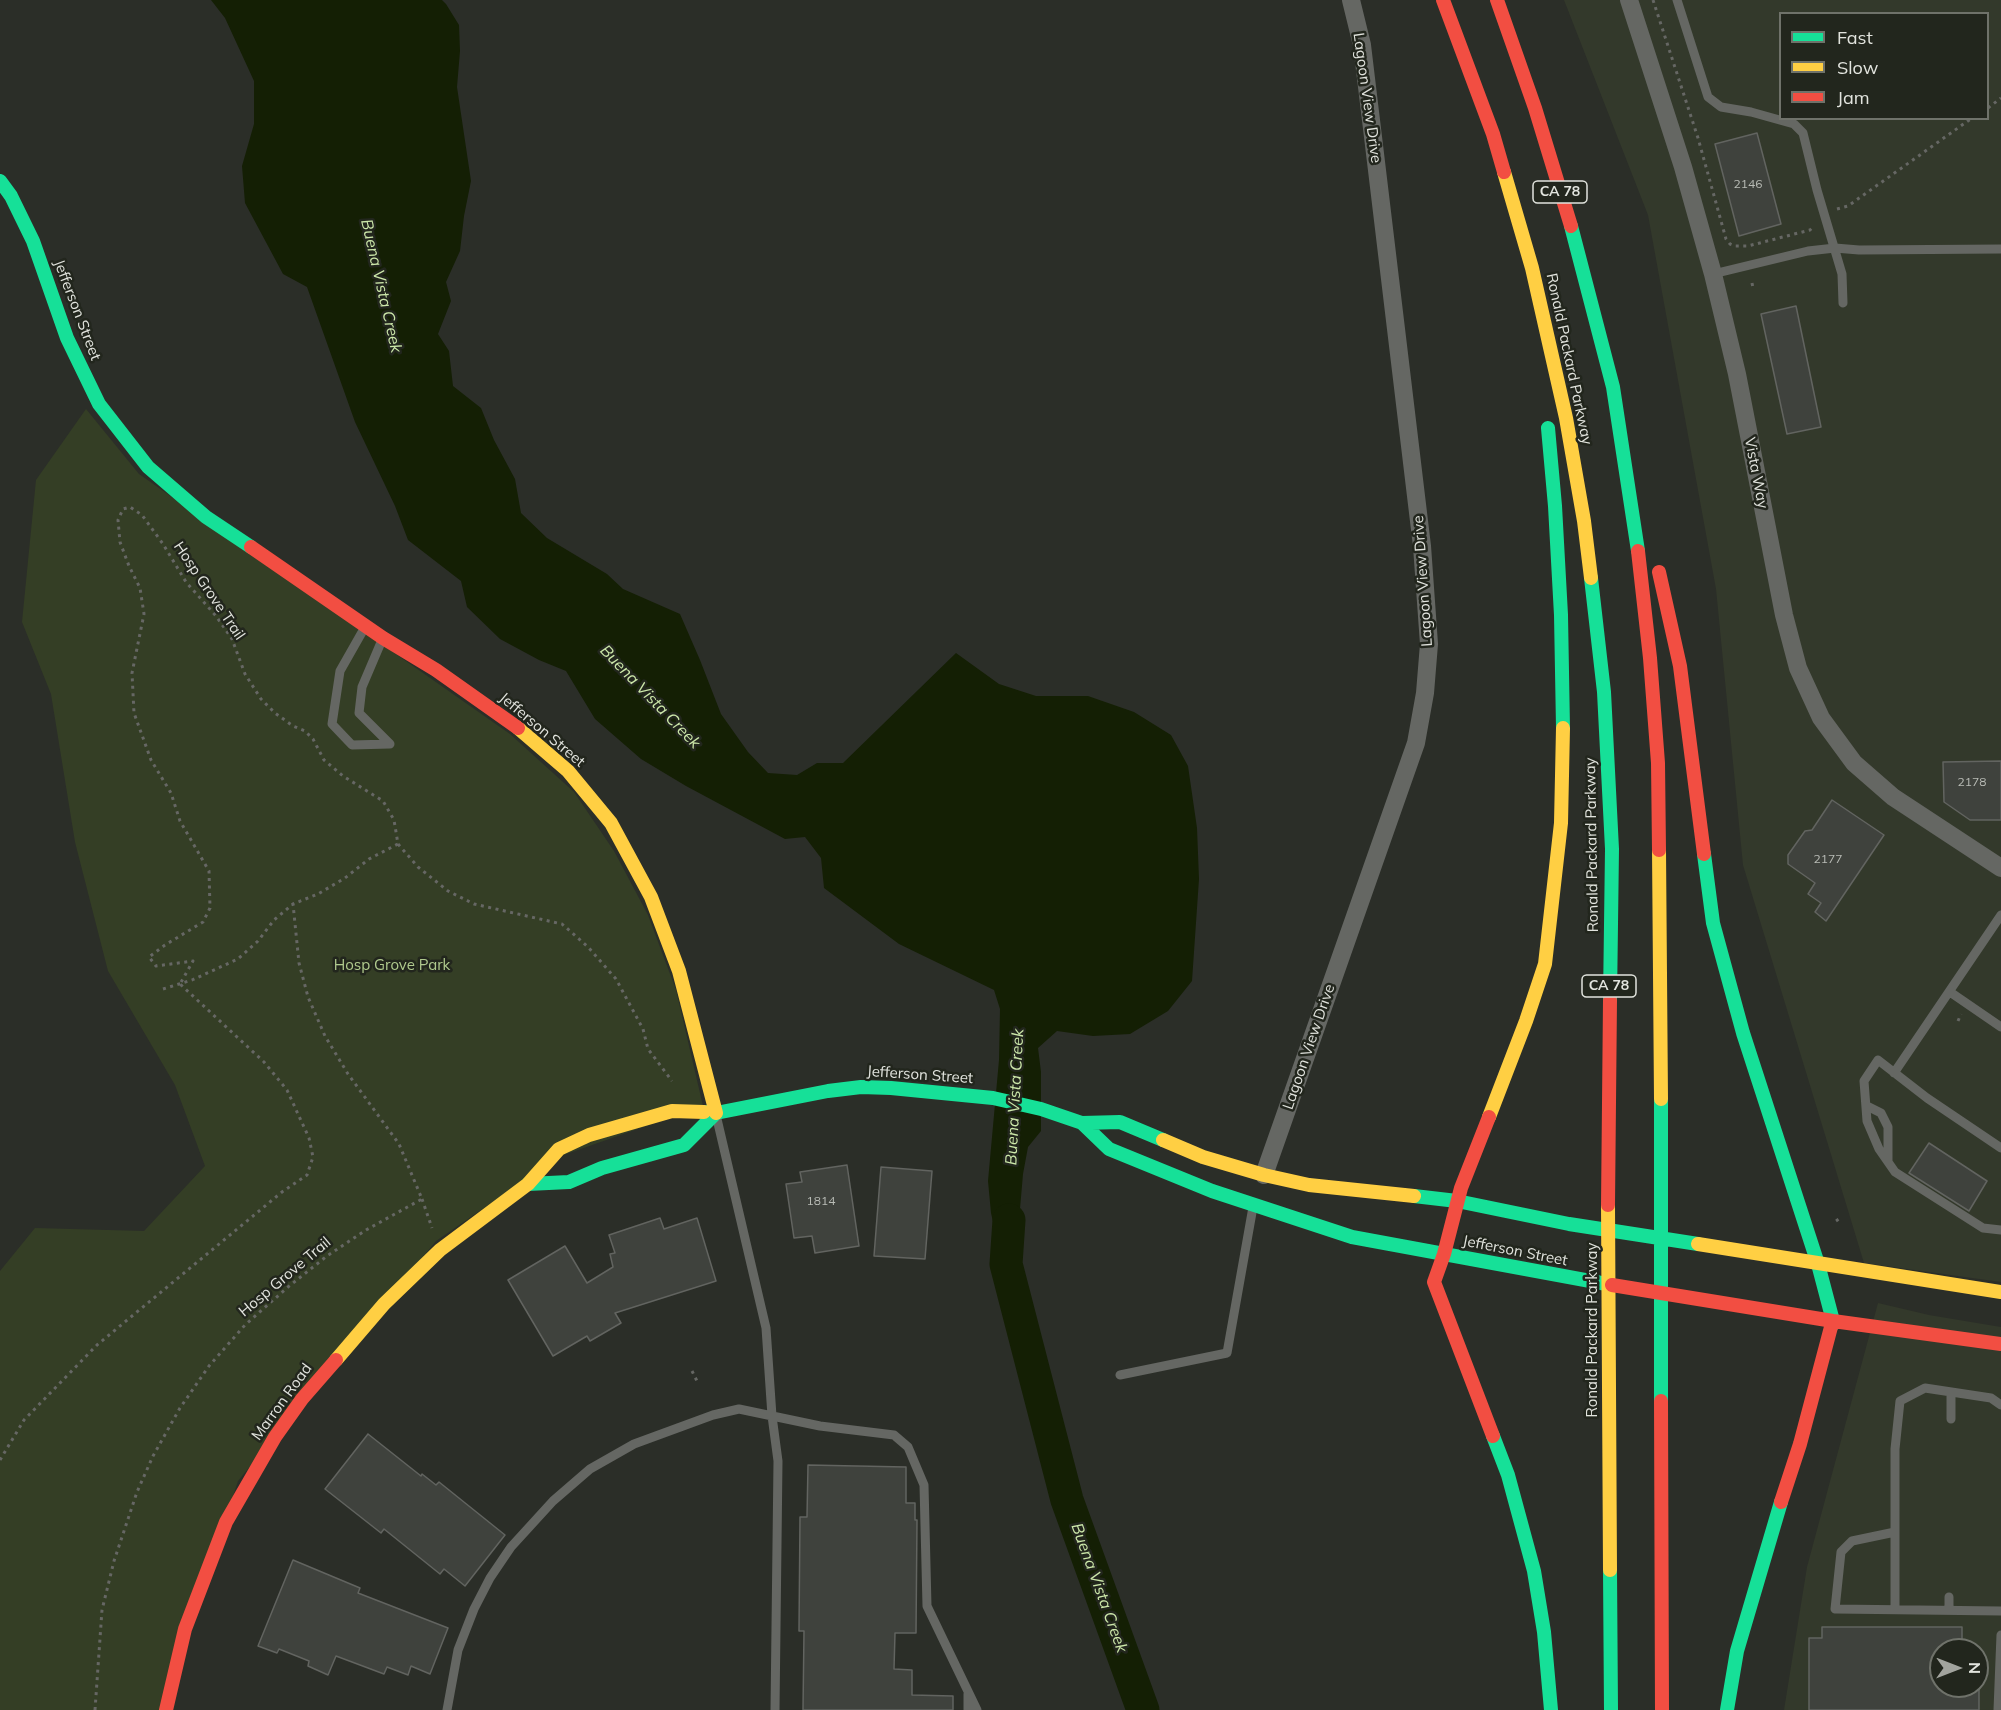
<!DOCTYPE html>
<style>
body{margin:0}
#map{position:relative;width:2001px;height:1710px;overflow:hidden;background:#2b2e28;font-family:Mulish,sans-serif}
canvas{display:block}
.legend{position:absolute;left:1779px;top:12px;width:210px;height:108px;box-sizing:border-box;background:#22261d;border:2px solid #6f726a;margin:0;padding:8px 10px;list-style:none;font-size:18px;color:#e2e4de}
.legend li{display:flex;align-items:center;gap:12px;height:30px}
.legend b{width:30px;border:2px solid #6f726a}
.north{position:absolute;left:1929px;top:1638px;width:60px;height:60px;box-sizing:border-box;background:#22261d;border:2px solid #6f726a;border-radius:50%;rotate:90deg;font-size:16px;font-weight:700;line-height:24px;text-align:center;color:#e2e4de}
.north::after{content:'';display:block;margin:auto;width:21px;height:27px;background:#a2a49e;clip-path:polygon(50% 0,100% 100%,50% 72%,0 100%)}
</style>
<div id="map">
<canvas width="2001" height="1710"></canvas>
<ul class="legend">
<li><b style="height:8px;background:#16e098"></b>Fast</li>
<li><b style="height:8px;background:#ffcf43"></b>Slow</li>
<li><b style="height:8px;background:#f24e42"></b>Jam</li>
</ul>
<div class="north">N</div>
</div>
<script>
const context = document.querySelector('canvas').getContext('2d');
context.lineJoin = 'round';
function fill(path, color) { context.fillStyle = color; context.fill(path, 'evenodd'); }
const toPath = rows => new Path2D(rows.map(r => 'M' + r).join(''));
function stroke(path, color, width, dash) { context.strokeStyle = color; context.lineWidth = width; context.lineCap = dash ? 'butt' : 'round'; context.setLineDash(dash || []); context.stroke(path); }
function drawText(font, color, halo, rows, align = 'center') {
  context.font = font + ' Mulish,sans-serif'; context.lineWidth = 5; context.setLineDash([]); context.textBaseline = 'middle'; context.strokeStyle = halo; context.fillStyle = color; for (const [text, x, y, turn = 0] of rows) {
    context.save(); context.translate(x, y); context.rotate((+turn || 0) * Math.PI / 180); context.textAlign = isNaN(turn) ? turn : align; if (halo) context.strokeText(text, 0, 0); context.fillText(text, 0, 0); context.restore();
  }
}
const built = toPath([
 [1564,0,2001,0,2001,1282,1864,1263,1743,865,1716,589,1648,215],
 [1780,14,1988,14,1988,118,1780,118],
 [1878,1303,1929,1315,2001,1327,2001,1710,1784,1710,1807,1567],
 [1941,1650,1977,1650,1977,1686,1941,1686]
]);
const green = toPath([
 [86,409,139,474,510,734,574,792,614,851,648,915,676,990,703,1106,558,1157,436,1241,238,1481,162,1710,0,1710,0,1271,35,1228,144,1231,205,1166,175,1085,108,971,75,842,51,694,22,622,36,480]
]);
const water = toPath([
 [211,0,442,0,446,4,459,25,460,51,457,87,471,181,464,216,460,251,446,282,451,301,438,334,449,351,453,386,481,408,494,440,515,479,521,513,547,538,607,574,623,589,680,614,700,660,721,714,748,752,768,773,797,775,817,763,843,763,956,653,999,684,1036,696,1088,696,1134,712,1171,735,1188,766,1197,828,1199,879,1192,981,1168,1011,1130,1034,1093,1036,1057,1031,1038,1048,1041,1072,1041,1131,1028,1147,1023,1174,1016,1255,1006,1264,999,1248,991,1213,988,1181,999,1060,1000,1009,994,990,899,944,824,888,821,858,805,837,785,839,686,786,641,759,595,719,566,671,539,660,500,639,467,607,461,581,408,540,395,506,355,422,307,287,283,274,245,203,242,166,254,124,254,81,225,18]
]);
const river = toPath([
 [1009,1220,1006,1264,1067,1500,1143,1710]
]);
const building = toPath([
 [1757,133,1781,224,1739,236,1715,144,1757,133],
 [1796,306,1821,427,1787,434,1761,314,1796,306],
 [2001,761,2001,820,1970,820,1944,802,1943,762,2001,761],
 [1832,800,1884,835,1826,921,1815,912,1821,903,1808,894,1815,883,1788,864,1788,855,1805,831,1812,830,1832,800],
 [1929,1143,1987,1181,1969,1211,1909,1173,1929,1143],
 [847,1165,859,1246,815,1253,812,1236,794,1238,786,1184,802,1182,800,1172,847,1165],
 [881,1167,932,1171,925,1259,874,1256,881,1167],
 [660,1218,664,1229,697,1218,716,1281,615,1313,621,1323,590,1341,587,1336,553,1356,508,1280,565,1246,587,1283,613,1267,610,1254,615,1253,609,1235,660,1218],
 [368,1434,421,1476,422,1474,436,1485,439,1482,505,1535,465,1586,444,1569,440,1574,384,1529,381,1533,325,1489,368,1434],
 [808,1465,906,1467,906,1503,915,1503,915,1520,917,1520,916,1633,895,1633,894,1669,912,1670,912,1695,953,1696,953,1710,803,1710,804,1631,799,1631,800,1517,807,1517,808,1465],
 [293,1560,360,1588,358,1593,448,1628,430,1674,411,1666,408,1675,387,1667,384,1674,336,1656,328,1675,308,1666,309,1661,279,1649,277,1653,258,1646,293,1560],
 [1822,1627,1962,1627,1962,1650,1941,1650,1941,1686,1979,1686,1979,1710,1809,1710,1809,1638,1822,1638,1822,1627]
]);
const path = toPath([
 [1653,0,1698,138,1726,239,1730,244,1735,246,1748,246,1810,230,1813,227],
 [1988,108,2001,98],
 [1837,209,1848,206,1972,118],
 [1752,283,1753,288],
 [398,844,418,867,448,891,474,904,562,924,588,947,616,979,643,1029,648,1049,672,1081],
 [163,989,192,980,238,959,258,941,274,920,293,904,318,894,345,878,369,859,398,844,394,820,383,801,343,776,324,760,313,739,305,731,293,726,275,713,261,699,245,674,232,639,216,616,186,582,163,544,142,515,130,507,123,509,118,520,120,542,129,566,140,588,144,614,132,673,134,713,151,760,171,793,180,821,209,871,210,908,203,922,165,945,149,957,156,966,193,961,180,984],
 [1958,1021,1961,1014],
 [422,1199,432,1228],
 [1836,1221,1839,1219],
 [692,1371,697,1381],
 [0,1460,24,1420,97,1345,282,1192,307,1175,313,1157,309,1138,287,1090,264,1062,180,984],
 [95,1710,102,1610,114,1561,137,1492,153,1456,180,1408,209,1366,245,1325,288,1287,327,1256,366,1230,422,1199,399,1144,348,1074,325,1036,308,997,299,963,293,904]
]);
const lane = toPath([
 [1677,0,1708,97,1721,107,1751,112,1794,124,1803,133,1817,190,1842,274,1843,303],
 [1713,274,1808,251,1835,248,1859,250,2001,249],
 [365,627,340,671,332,724,352,745,390,744],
 [382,640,362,687,359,713,390,744],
 [1950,992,2001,1027],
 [1894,1073,2001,915],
 [1867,1106,1881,1113,1888,1127,1888,1161],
 [717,1119,766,1328,772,1416,778,1461,775,1710],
 [2001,1148,1927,1098,1878,1060,1864,1081,1867,1121,1879,1149,1895,1172,1983,1228,2001,1230],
 [1120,1375,1227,1353,1253,1207],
 [1951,1392,1951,1419],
 [1895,1532,1852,1541,1841,1552,1835,1609,2001,1611],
 [1949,1597,1949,1610],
 [1895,1609,1895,1449,1900,1401,1925,1388,1991,1398,2001,1405],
 [447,1710,458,1650,474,1609,490,1578,511,1547,553,1501,590,1469,634,1444,713,1415,739,1409,820,1426,894,1435,908,1447,924,1485,927,1606,977,1710],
 [968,1710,968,1694],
 [1998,1710,2001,1635]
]);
const street = toPath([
 [1629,0,1683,167,1713,274,1737,374,1784,615,1798,668,1821,718,1854,763,1893,797,2001,868],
 [1264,1175,1416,743,1425,693,1429,644,1422,546,1362,45,1351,0]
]);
const fast = toPath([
 [0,181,11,196,33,241,67,338,99,404,148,467,206,517,251,547],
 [1571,226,1613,387,1638,551],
 [1548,428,1555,506,1561,615,1563,728],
 [1591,578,1604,692,1612,849,1610,1000],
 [1704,854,1713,923,1743,1033,1818,1264,1833,1321,1831,1327],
 [1661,1099,1661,1401],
 [704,1112,716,1113,828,1091,861,1087,891,1088,993,1098,1041,1109,1082,1123,1120,1122,1163,1140],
 [1082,1123,1109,1149,1212,1191,1352,1237,1612,1285],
 [528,1184,569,1182,602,1168,684,1145,716,1113],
 [1414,1196,1457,1201,1569,1224,1698,1244],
 [1493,1436,1508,1475,1534,1571,1544,1632,1551,1710],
 [1610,1570,1611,1710],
 [1727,1710,1737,1651,1781,1502]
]);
const slow = toPath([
 [1504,172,1532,268,1566,418,1584,521,1591,578],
 [518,728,568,771,611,823,651,897,679,971,716,1113],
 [1659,850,1661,1099],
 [1489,1117,1526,1021,1545,964,1561,823,1563,728],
 [1163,1140,1203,1157,1264,1175,1309,1185,1414,1196],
 [1608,1205,1610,1570],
 [1698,1244,2001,1292],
 [336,1360,384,1304,440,1250,528,1184,559,1149,589,1135,672,1111,704,1112]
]);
const jam = toPath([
 [1443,0,1493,134,1504,172],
 [1497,0,1535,108,1571,226],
 [251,547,383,638,436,670,518,728],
 [1638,551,1650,658,1658,763,1659,850],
 [1659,572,1680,666,1704,854],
 [1489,1117,1461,1188,1444,1254,1434,1282,1493,1436],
 [1608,1205,1610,1000],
 [1612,1285,1833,1321,2001,1344],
 [1661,1401,1662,1710],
 [1781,1502,1800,1444,1831,1327],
 [166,1710,185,1629,226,1522,275,1437,302,1399,336,1360]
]);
const numberNames = [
 ["2146",1748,184],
 ["2178",1972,782],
 ["2177",1828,859],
 ["1814",821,1201]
];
const shields = [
 [1560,192,54],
 [1609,986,54]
];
const shieldNames = [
 ["CA 78",1560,192],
 ["CA 78",1609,986]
];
const streetNames = [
 ["Lagoon View Drive",1367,98,82],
 ["Jefferson Street",77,310,69],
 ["Ronald Packard Parkway",1569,359,78],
 ["Vista Way",1756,473,79],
 ["Lagoon View Drive",1423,581,-94],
 ["Hosp Grove Trail",209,591,56],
 ["Jefferson Street",542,730,40],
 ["Ronald Packard Parkway",1592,845,-91],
 ["Lagoon View Drive",1309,1047,-71],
 ["Jefferson Street",920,1075,4],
 ["Jefferson Street",1515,1251,11],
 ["Hosp Grove Trail",285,1277,-40],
 ["Ronald Packard Parkway",1592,1330,-90],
 ["Marron Road",282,1402,-54]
];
const parkNames = [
 ["Hosp Grove Park",392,965]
];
const waterNames = [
 ["Buena Vista Creek",381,286,77],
 ["Buena Vista Creek",650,697,46],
 ["Buena Vista Creek",1015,1097,-87],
 ["Buena Vista Creek",1099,1588,70]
];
fill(built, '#33392b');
fill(green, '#343e25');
fill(water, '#141f04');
stroke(river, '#141f04', 33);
fill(building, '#3f423d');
stroke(building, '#626460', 1.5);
stroke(path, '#666764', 3, [3, 4.5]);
stroke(lane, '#656763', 9);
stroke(street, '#656763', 18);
stroke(fast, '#16e098', 14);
stroke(slow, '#ffcf43', 14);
stroke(jam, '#f24e42', 14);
drawText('12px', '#b9bcb6', null, numberNames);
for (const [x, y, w] of shields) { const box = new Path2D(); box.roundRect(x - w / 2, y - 11, w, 22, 4.5); context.fillStyle = '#22261d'; context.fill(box); stroke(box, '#e2e4de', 1.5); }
drawText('bold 14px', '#e2e4de', null, shieldNames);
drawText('15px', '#e2e4de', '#22261d', streetNames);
drawText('15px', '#b0ca8e', '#22261d', parkNames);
drawText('italic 16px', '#cde8aa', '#22261d', waterNames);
</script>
